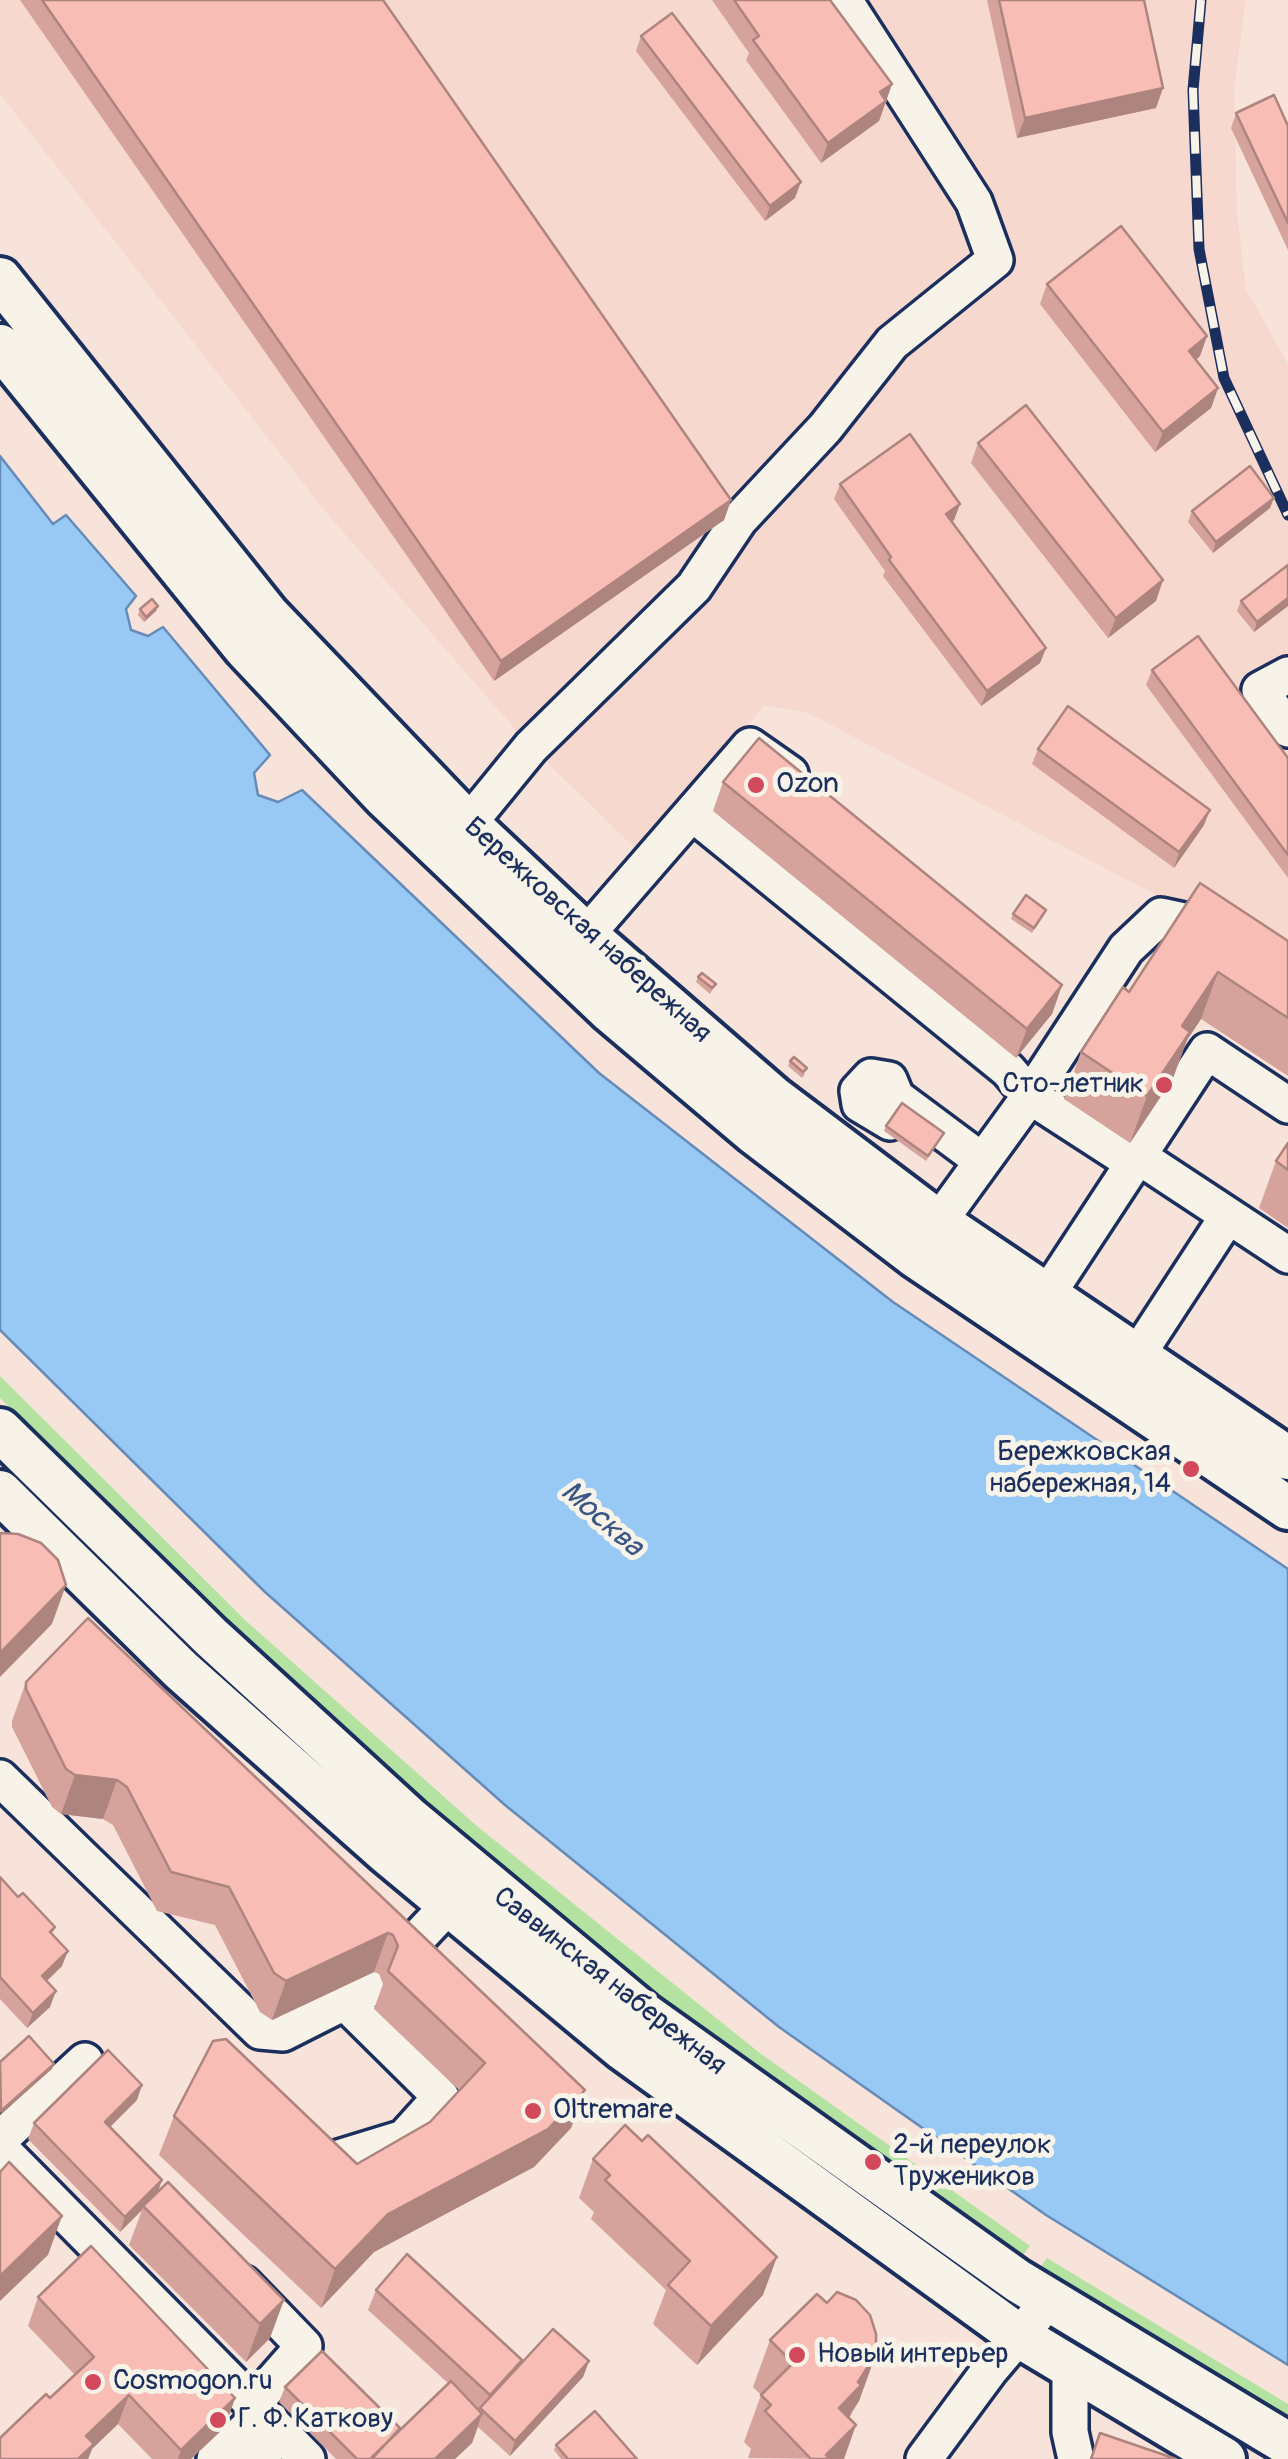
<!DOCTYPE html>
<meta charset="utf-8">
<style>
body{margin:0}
canvas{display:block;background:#f7e3d9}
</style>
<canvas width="1288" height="2459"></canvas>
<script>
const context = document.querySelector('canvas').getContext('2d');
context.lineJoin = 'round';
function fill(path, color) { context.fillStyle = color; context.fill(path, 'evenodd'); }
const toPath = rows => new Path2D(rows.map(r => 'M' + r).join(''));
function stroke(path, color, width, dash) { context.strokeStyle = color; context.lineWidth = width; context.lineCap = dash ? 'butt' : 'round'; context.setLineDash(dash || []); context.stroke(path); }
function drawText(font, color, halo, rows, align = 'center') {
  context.font = font + ' Pangolin,sans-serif'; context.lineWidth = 10; context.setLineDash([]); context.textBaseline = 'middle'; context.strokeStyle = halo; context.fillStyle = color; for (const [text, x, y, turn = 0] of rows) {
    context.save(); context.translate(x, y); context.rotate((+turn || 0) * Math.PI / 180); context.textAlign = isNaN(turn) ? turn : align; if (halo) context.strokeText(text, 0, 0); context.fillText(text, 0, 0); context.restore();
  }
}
const built = toPath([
 [0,0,1246,0,1234,89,1237,214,1246,289,1288,364,1288,964,808,713,764,705,643,856,528,744,324,510,0,94]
]);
const green = toPath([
 [0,1376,245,1620,478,1827,761,2054,1030,2246,1020,2259,790,2097,618,1966,484,1854,357,1744,107,1505,0,1398],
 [1047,2258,1288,2404,1288,2424,1038,2271]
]);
const water = toPath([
 [0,456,53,524,66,515,136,596,126,609,131,630,148,636,163,627,270,755,254,773,258,795,278,802,302,790,599,1073,893,1302,1288,1569,1288,2365,1046,2215,779,2027,505,1805,265,1592,0,1330,0,456]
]);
const minor = toPath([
 [1288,675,1260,690,1288,729],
 [692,813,1008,1070,1030,1096,1118,1153,1138,1156,1288,1255],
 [468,824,531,747,694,587,739,520,825,428,892,343,995,260,974,202,844,0],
 [586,935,750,746,790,774],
 [890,1122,860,1104,858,1091,871,1077,889,1080,896,1097,982,1161],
 [924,1242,1030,1096,1126,949,1161,916,1189,922,1288,982],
 [1045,1298,1207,1051,1288,1105],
 [1136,1357,1228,1216],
 [0,1778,260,2031,283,2033,366,1991,381,1977],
 [395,1962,449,1905],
 [0,2139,85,2061],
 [0,2148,307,2459],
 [319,2164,404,2138,441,2097,345,2002],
 [244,2284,304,2346,253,2404],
 [1070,2368,1070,2432,1076,2459],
 [215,2459,263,2414],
 [256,2459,282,2434],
 [924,2459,989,2371,1035,2317]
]);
const major = toPath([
 [0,279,268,615,468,824,586,935,774,1098,937,1221,1288,1458],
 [0,346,245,648,385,797,610,1011,753,1132,915,1256,1288,1508],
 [0,1430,211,1637,410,1819,644,2014,1018,2281,1288,2444],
 [0,1492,181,1670,386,1852,623,2049,1019,2336,1224,2459]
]);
const rail = toPath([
 [1201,0,1193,90,1199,249,1224,378,1288,515]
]);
const wall = toPath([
 [20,0,383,0,731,500,724,520,494,681],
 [712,0,830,0,892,84,879,121,821,163,746,60,749,53],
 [987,0,1144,0,1156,108,1017,138],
 [641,36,795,198,765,221,636,51],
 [1236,113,1288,126,1288,250,1231,128],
 [1047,284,1207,336,1200,356,1196,360,1218,388,1211,408,1155,452,1040,304],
 [978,443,1156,601,1108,638,971,463],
 [840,484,960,504,954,520,952,522,1046,648,1040,663,981,706,883,576,885,571,834,499],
 [1270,508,1213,553,1188,522,1192,511],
 [1288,565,1288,606,1254,632,1237,611,1241,601],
 [158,606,156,611,144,622,138,615,140,609],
 [1152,670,1288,758,1288,878,1146,685],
 [1038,749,1204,825,1174,868,1032,764],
 [723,782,1062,985,1052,1014,1016,1058,713,811],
 [1013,914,1044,915,1032,933,1011,919],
 [1288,941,1288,1076,1201,1019,1187,1040,1173,1078,1130,1143,1064,1099,1081,1052,1129,992],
 [698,977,716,984,710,994,696,982],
 [790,1061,805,1074,802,1078,788,1066],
 [886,1126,944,1133,926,1161,884,1131],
 [1288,1143,1288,1228,1259,1208,1276,1161],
 [88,1618,585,2090,571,2128,534,2167,374,2252,321,2308,159,2155,174,2116,357,2164,430,2122,460,2091,374,2009,383,1984,379,1974,374,1972,272,2020,260,2012,215,1925,157,1911,113,1825,103,1819,61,1814,52,1807,12,1727,12,1721,26,1682],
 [0,1877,18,1897,55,1927,52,1934,62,1966,47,1981,50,2007,27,2028,0,1999],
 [137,2100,110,2127,162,2180,158,2192,168,2182,270,2338,246,2362,129,2245,142,2210,120,2232,28,2139,34,2123],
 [593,2159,763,2295,697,2365,653,2324,666,2290,591,2219,594,2212,579,2198],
 [376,2290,522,2360,520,2365,589,2361,583,2377,510,2456,478,2427,472,2443,455,2459,336,2459,279,2402,285,2387,400,2428,399,2432,449,2384,368,2310],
 [38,2297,235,2398,225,2427,191,2459,152,2459,118,2424,92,2449,88,2459,0,2459,50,2398,75,2375,28,2326],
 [770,2340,876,2354,859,2401,849,2418,844,2459,748,2458,751,2449,744,2442,761,2395,753,2387],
 [556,2445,637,2459,561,2459,554,2450]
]);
const shadedWall = toPath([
 [892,84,879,121,821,163,828,143,880,92],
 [1163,88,1156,108,1017,138,1025,118],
 [801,182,795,198,765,221,770,206],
 [1207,336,1200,356,1182,371,1189,351],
 [1218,388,1211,408,1155,452,1163,432],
 [1274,498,1270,508,1213,553,1216,542],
 [731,500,724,520,494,681,501,661],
 [960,504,954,520,941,530,946,514],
 [1163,580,1156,601,1108,638,1116,618],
 [1288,598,1288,606,1254,632,1257,622],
 [158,606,156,611,144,622,146,617],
 [1046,648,1040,663,981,706,987,691],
 [1210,810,1204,825,1174,868,1179,852],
 [1218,972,1201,1019,1187,1040,1173,1078,1130,1143,1147,1096,1182,1026],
 [1062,985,1052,1014,1016,1058,1027,1029],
 [66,1585,52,1624,0,1677,0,1653],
 [75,1775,117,1780,103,1819,61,1814],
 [388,1933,374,1972,272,2020,286,1981],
 [68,1951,62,1966,36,1991,42,1976],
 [56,1991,50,2007,27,2028,33,2013],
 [54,2064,52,2069,0,2115,1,2111],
 [142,2085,137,2100,99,2138,105,2122],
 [585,2090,571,2128,534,2167,374,2252,321,2308,335,2269,388,2214],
 [162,2180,156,2196,143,2206,142,2210,120,2232,125,2217],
 [62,2216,48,2255,0,2301,0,2276],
 [777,2257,763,2295,697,2365,711,2326],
 [284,2300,270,2338,246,2362,260,2324],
 [876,2354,859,2401,852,2411,844,2432,839,2408],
 [589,2361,583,2377,510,2456,515,2441],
 [129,2395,118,2424,92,2449,88,2459,77,2459,86,2436],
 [235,2398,225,2427,191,2459,178,2459,181,2450],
 [482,2414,472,2443,455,2459,435,2459],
 [856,2425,844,2459,824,2459,826,2455]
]);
const building = toPath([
 [42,0,383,0,731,500,501,661,42,0],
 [734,0,830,0,892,84,880,92,886,101,828,143,753,40,759,36,734,0],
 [999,0,1144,0,1163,88,1025,118,999,0],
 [672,13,801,182,770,206,641,36,672,13],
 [1274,95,1288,126,1288,223,1236,113,1274,95],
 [1121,226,1207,336,1189,351,1218,388,1163,432,1047,284,1121,226],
 [1026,405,1163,580,1116,618,978,443,1026,405],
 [910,434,960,504,946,514,1046,648,987,691,889,560,891,557,840,484,910,434],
 [1250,466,1274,498,1216,542,1192,511,1250,466],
 [1288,565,1288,598,1257,622,1241,601,1288,565],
 [152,599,158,606,146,617,140,609,152,599],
 [1198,636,1288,758,1288,855,1152,670,1198,636],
 [1068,706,1210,810,1179,852,1038,749,1068,706],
 [759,738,1062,985,1027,1029,723,782,759,738],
 [1200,883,1288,941,1288,1018,1218,972,1182,1026,1190,1032,1147,1096,1081,1052,1123,987,1129,992,1200,883],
 [1026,895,1046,910,1034,928,1013,914,1026,895],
 [702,973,716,984,712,988,698,977,702,973],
 [794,1057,807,1068,803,1072,790,1061,794,1057],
 [902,1103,944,1133,928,1156,886,1126,902,1103],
 [1288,1143,1288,1170,1276,1161,1288,1143],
 [0,1533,18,1534,41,1543,58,1560,66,1585,0,1653,0,1533],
 [88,1618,585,2090,548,2129,388,2214,335,2269,174,2116,213,2041,226,2039,357,2164,430,2122,485,2063,388,1971,398,1946,393,1935,388,1933,286,1981,274,1973,229,1887,171,1872,127,1787,117,1780,75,1775,66,1769,26,1689,26,1682,88,1618],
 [0,1877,18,1897,23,1893,55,1927,50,1932,68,1951,42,1976,56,1991,33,2013,0,1977,0,1877],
 [29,2036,54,2064,1,2111,0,2062,29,2036],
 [108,2050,142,2085,105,2122,162,2180,125,2217,34,2123,108,2050],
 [625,2125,642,2141,648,2135,777,2257,711,2326,668,2285,690,2261,605,2180,610,2175,593,2159,625,2125],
 [9,2162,62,2216,0,2276,0,2172,9,2162],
 [168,2182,284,2300,260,2324,143,2206,168,2182],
 [91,2246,235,2398,181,2450,129,2395,86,2436,94,2444,78,2459,0,2459,0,2438,46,2394,50,2398,94,2357,38,2297,91,2246],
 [407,2254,522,2360,490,2395,376,2290,407,2254],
 [837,2292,856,2300,870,2315,876,2334,876,2354,858,2382,861,2385,839,2408,856,2425,826,2455,830,2459,811,2459,765,2411,771,2405,761,2395,793,2363,770,2340,817,2294,827,2303,837,2292],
 [553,2329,589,2361,515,2441,480,2408,553,2329],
 [322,2351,400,2428,372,2459,357,2459,285,2387,322,2351],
 [451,2381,482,2414,435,2459,374,2459,372,2457,451,2381],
 [595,2411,637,2459,568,2459,556,2445,595,2411],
 [1100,2433,1176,2459,1091,2459,1100,2433]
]);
const markers = [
 [756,785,10,"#d1495b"],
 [1164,1085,10,"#d1495b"],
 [1191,1469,10,"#d1495b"],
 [533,2111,10,"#d1495b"],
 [873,2162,10,"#d1495b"],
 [797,2355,10,"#d1495b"],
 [93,2382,10,"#d1495b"],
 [218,2420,10,"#d1495b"]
];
const poiNames = [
 ["Ozon",776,785],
 ["Сто-летник",1144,1085,"right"],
 ["Бережковская",1171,1453,"right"],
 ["набережная, 14",1171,1485,"right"],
 ["Oltremare",553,2111],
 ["2-й переулок",893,2146],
 ["Тружеников",893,2178],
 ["Новый интерьер",817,2355],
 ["Cosmogon.ru",113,2382],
 ["Г. Ф. Каткову",238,2420]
];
const streetNames = [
 ["Бережковская набережная",587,931,42],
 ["Саввинская набережная",609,1982,38]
];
const waterNames = [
 ["Москва",601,1520,41]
];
fill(built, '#f7d8ce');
fill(green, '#b3e2a1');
fill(water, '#97c9f4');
stroke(water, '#658bb8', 2.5);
stroke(minor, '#1b2f5e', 42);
stroke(major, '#1b2f5e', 50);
stroke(minor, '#f7f3e8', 35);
stroke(major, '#f7f3e8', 42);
stroke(rail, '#1b2f5e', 11);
stroke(rail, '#f7f3e8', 8, [22]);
fill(wall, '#d5a39c');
fill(shadedWall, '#ae847f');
fill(building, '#f8bdb5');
stroke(building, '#ae847f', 2.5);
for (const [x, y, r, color] of markers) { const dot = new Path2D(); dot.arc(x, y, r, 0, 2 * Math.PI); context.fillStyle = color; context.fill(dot); stroke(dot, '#f7f3e8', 4); }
drawText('28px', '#1b2f5e', '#f7f3e8', poiNames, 'left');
drawText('28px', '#1b2f5e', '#f7f3e8', streetNames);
drawText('italic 30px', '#3a5684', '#f7f3e8', waterNames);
</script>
